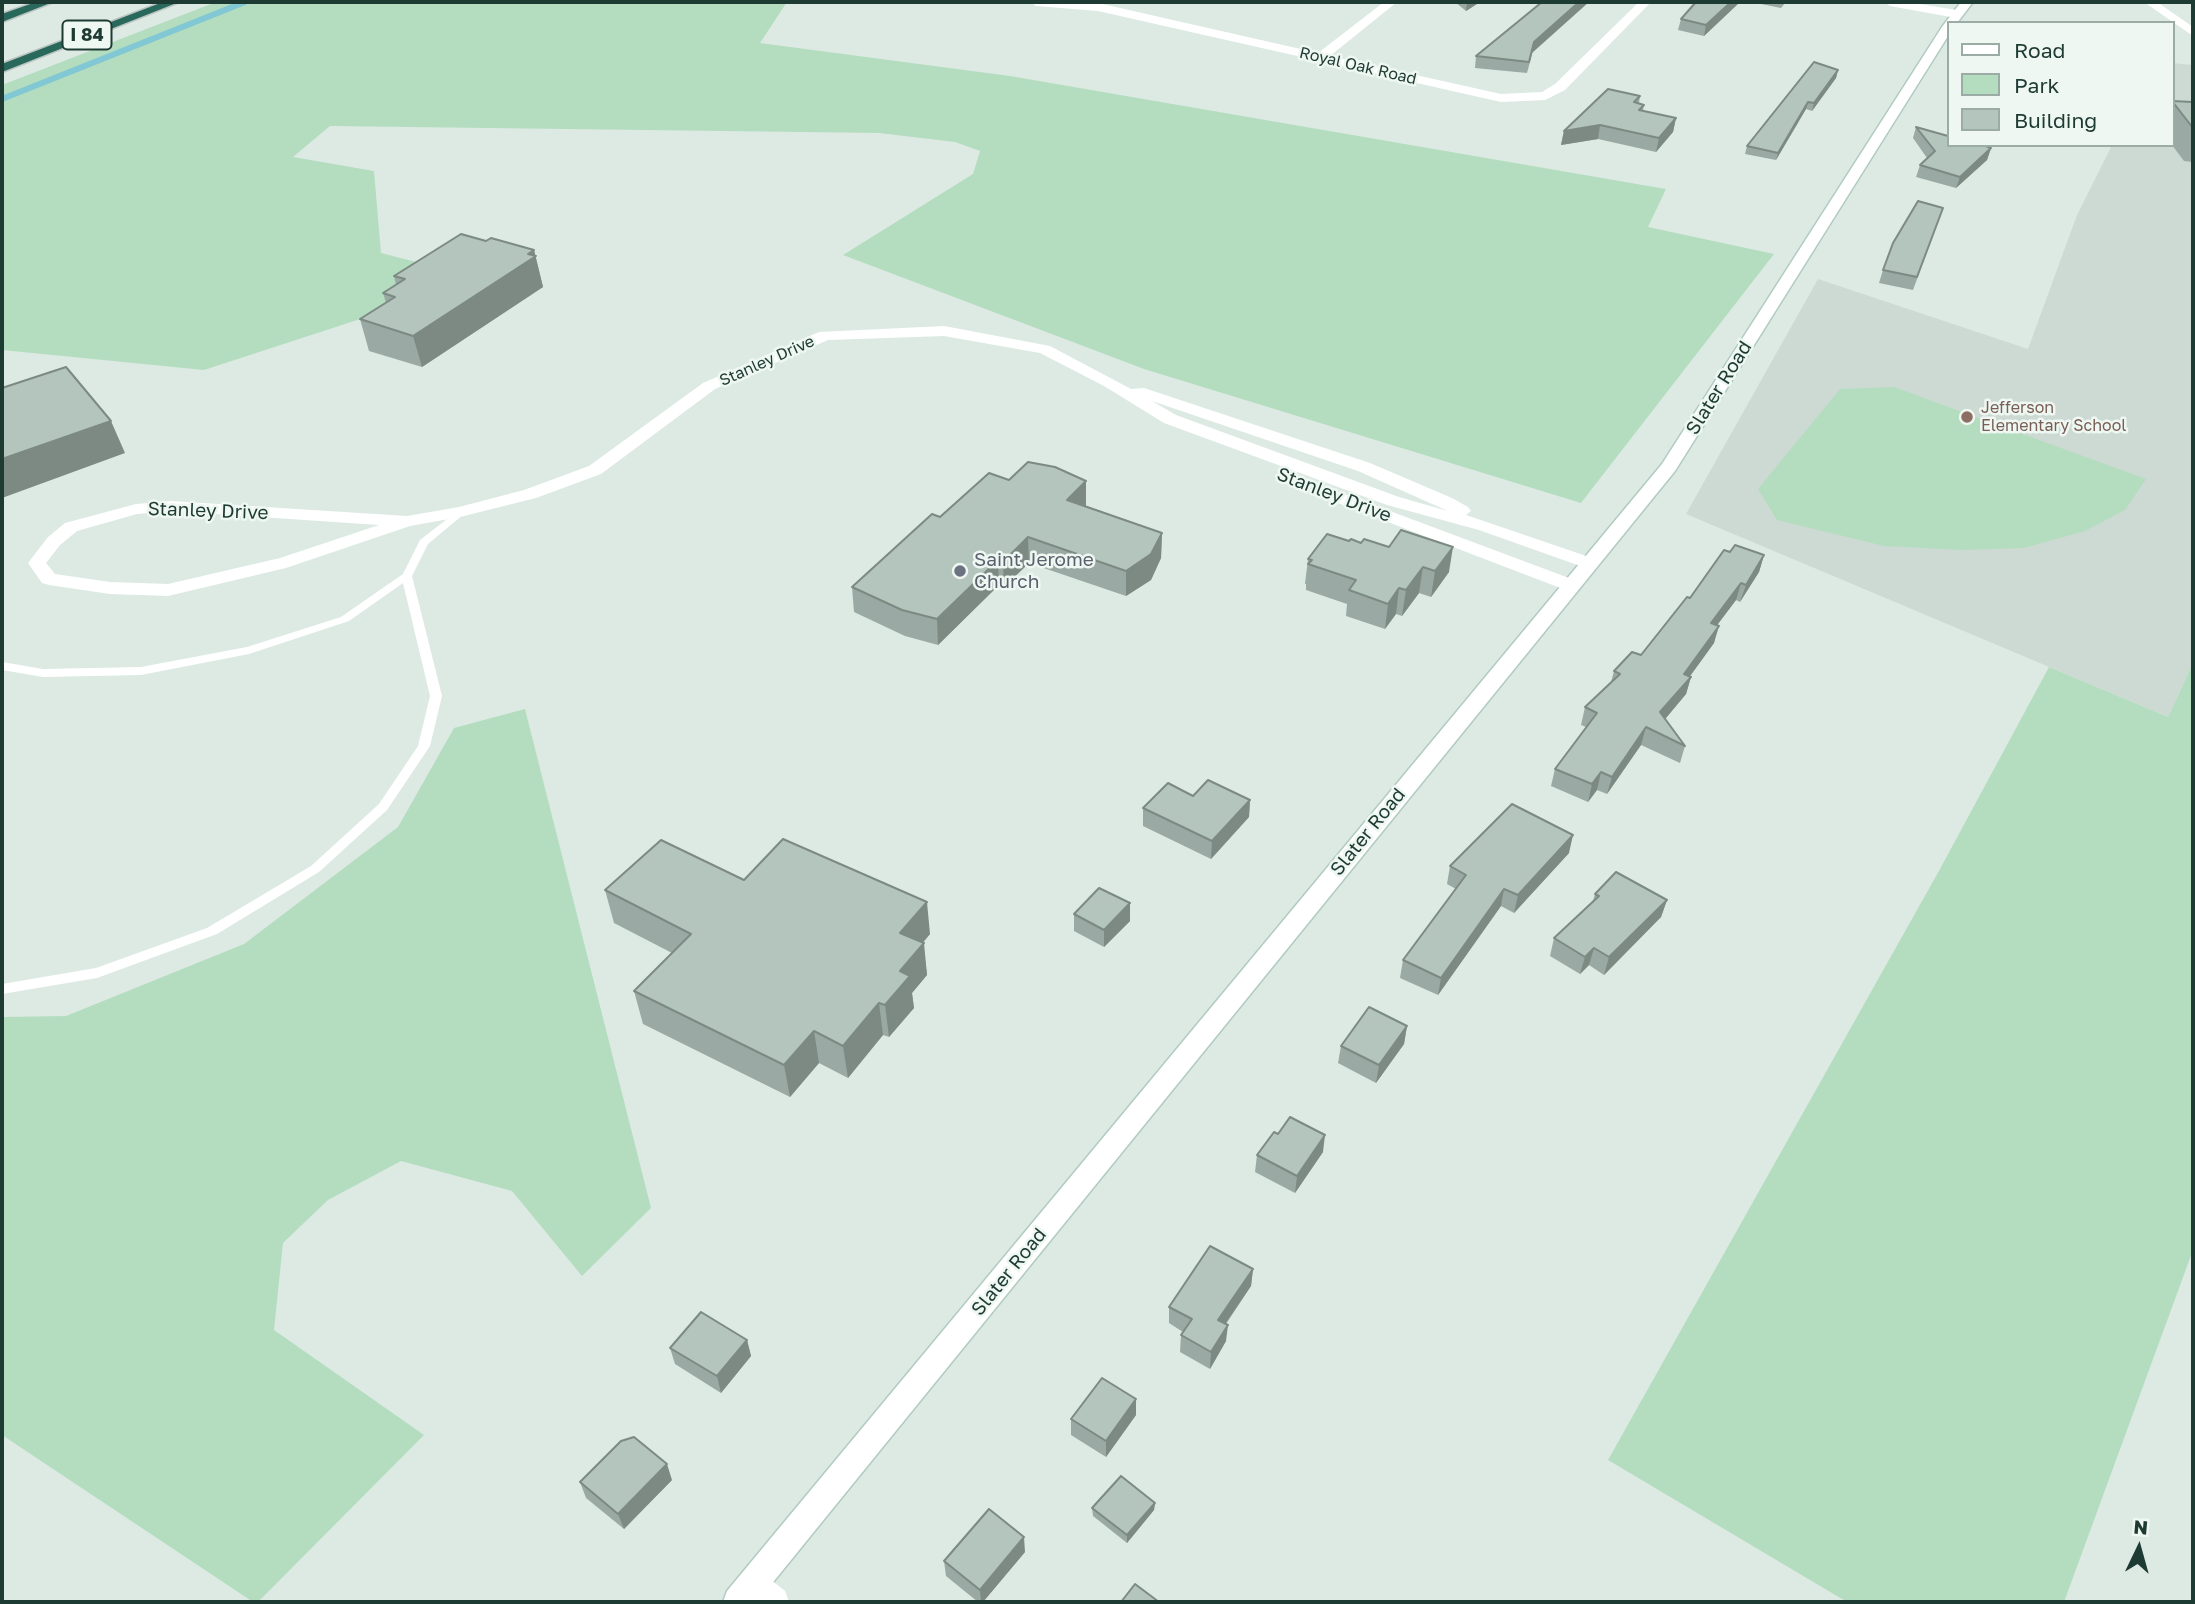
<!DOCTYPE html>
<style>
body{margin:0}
#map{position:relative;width:2195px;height:1604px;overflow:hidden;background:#ddeae4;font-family:"Golos Text",sans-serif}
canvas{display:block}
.frame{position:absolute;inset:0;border:4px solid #1e3b33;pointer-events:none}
.legend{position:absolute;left:1947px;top:21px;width:228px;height:126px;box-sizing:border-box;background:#eef7f2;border:2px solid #9baca6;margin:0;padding:9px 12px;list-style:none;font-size:21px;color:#1e3b33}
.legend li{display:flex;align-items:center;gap:14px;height:35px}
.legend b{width:35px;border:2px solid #9baca6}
.north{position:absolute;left:2104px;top:1513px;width:70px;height:70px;-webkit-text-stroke:5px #eef7f2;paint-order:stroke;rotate:5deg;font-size:19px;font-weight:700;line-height:28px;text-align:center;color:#1e3b33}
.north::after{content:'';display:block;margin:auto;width:24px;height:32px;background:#1e3b33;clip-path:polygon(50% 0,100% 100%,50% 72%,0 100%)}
</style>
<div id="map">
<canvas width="2195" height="1604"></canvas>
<div class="frame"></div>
<ul class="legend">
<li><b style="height:9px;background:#fff"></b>Road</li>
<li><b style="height:19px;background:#b4ddbf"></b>Park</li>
<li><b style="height:19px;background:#b3c5bd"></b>Building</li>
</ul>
<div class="north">N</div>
</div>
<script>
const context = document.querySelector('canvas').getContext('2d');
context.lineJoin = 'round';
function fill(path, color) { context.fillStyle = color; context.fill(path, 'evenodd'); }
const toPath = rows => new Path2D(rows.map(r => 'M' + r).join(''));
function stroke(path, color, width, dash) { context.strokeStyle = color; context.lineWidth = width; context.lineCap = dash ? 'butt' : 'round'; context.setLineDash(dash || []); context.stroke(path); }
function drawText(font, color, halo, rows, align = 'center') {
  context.font = font + ' "Golos Text",sans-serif'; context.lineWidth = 5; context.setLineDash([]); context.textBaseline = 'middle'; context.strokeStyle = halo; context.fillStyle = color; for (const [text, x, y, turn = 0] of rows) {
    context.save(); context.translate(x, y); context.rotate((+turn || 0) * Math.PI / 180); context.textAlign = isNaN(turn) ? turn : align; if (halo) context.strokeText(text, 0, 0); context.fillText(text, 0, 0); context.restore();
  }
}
const built = toPath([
 [2172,63,2193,65,2193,663,2168,717,1686,514,1818,279,2028,349,2077,215,2112,145,2172,145]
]);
const green = toPath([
 [216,2,787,2,760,43,1010,76,1666,189,1648,227,1774,254,1581,503,1144,369,843,255,973,174,980,151,955,142,879,133,330,126,293,157,374,171,381,253,483,279,204,370,2,350,2,85],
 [1894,387,2146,479,2125,510,2085,531,2024,548,1962,550,1884,546,1777,520,1758,489,1840,389],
 [2193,663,2193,1250,2064,1602,1847,1602,1608,1460,1940,869,2049,667,2168,717],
 [525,709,651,1208,582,1276,512,1191,401,1161,328,1200,283,1243,274,1330,424,1435,258,1602,253,1602,2,1435,2,1017,66,1016,244,944,398,827,454,728]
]);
const stream = toPath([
 [2,99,245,2]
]);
const lane = toPath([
 [460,509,464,510,464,514,428,544,412,576,442,696,430,746,387,810,319,872,217,934,97,978,2,994,2,984,96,968,207,928,311,866,379,804,418,746,430,696,403,583,349,621,249,654,141,675,43,677,2,670,2,662,43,669,141,667,247,647,341,617,403,574,420,540,460,509]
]);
const street = toPath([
 [1030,2,1098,3,1318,53,1384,2,1397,2,1330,56,1501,94,1542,92,1555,84,1639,2,1651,2,1565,90,1545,100,1501,102,1098,11,1036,6,1030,2],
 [1884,2,1908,2,1956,10,1962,14,1956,18,1890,6,1884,2],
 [2144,2,2157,2,2193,27,2193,36,2144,2],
 [944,326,1050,346,1131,389,1144,388,1370,463,1452,498,1468,507,1471,511,1466,515,1595,559,1598,563,1595,567,1583,567,1479,530,1387,505,1164,423,1104,386,1040,353,944,336,828,340,715,389,601,474,536,498,460,517,410,526,286,568,168,596,110,594,49,585,42,583,28,563,48,537,65,523,136,504,171,501,407,516,459,507,524,490,589,466,703,383,819,332,944,326],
 [1152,401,1358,471,1448,511,1399,497,1176,415,1152,401],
 [171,511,379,525,280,558,168,584,110,582,55,574,46,563,60,545,77,531,137,514,171,511],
 [1331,489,1577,581,1579,585,1570,591,1563,589,1325,498,1322,494,1331,489],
 [754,1570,765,1575,785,1591,789,1602,751,1602,743,1595,739,1585,743,1575,754,1570]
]);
const secondary = toPath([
 [1961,2,1973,2,1957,23,1948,23,1948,36,1675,471,757,1602,723,1602,727,1591,1662,464,1942,27,1961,2]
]);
const highway = toPath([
 [36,2,53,2,2,22,2,14,36,2],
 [163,2,179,2,2,72,2,64,163,2]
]);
const wall = toPath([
 [1455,2,1480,2,1466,11],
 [1696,2,1740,2,1704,36,1678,30,1681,19],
 [1751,2,1786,2,1781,8],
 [1532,53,1527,73,1475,68,1476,56],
 [1838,70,1836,78,1812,111,1806,109,1776,160,1745,154,1747,146],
 [1640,96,1639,103,1644,105,1643,111,1676,118,1673,132,1656,152,1598,139,1561,145,1564,131],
 [2172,101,2193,102,2193,162,2184,161,2172,145],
 [1916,127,1948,145,1993,145,1990,148,1991,148,1987,160,1956,188,1916,177,1920,165,1927,158,1913,138],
 [1943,208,1913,290,1879,283,1883,270],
 [486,241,534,250,543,287,422,367,369,351,360,319,386,303,383,293,396,285,394,276],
 [1086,506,1162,533,1161,558,1151,580,1126,596,1029,563,1004,587,999,585,938,645,905,636,854,612,852,587,940,517],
 [1349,541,1449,572,1431,597,1419,593,1402,616,1396,614,1385,629,1346,616,1347,604,1306,590,1306,584,1305,584,1308,559],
 [1730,552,1764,555,1759,572,1740,602,1736,600,1717,625,1714,643,1690,676,1691,677,1686,694,1665,719,1685,746,1680,763,1641,745,1607,794,1597,790,1588,802,1551,786,1555,769,1586,727,1581,725,1585,707,1611,682,1614,671,1641,655],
 [1193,796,1250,800,1249,817,1211,859,1143,826,1143,808],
 [1569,853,1514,913,1501,906,1438,995,1400,978,1403,960,1456,889,1447,884,1450,866],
 [744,880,930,934,923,943,927,975,912,993,914,1008,889,1037,883,1035,848,1078,819,1063,790,1097,643,1024,634,991,672,953,614,923,605,890],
 [1595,894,1667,900,1661,917,1604,975,1589,965,1580,974,1550,956,1554,938,1593,901],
 [1074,914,1130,921,1104,947,1074,931],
 [1407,1026,1404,1044,1376,1083,1338,1063,1341,1046],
 [1278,1134,1323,1152,1295,1193,1255,1172,1257,1155],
 [1253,1269,1251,1286,1226,1324,1226,1341,1210,1369,1180,1352,1181,1335,1183,1332,1169,1323,1169,1307],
 [747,1340,751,1356,721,1393,675,1364,670,1348],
 [1136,1399,1136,1415,1106,1457,1071,1435,1071,1419],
 [672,1480,624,1529,586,1498,580,1482],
 [1155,1503,1154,1510,1127,1543,1093,1516,1092,1508],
 [1025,1552,983,1602,978,1602,946,1576,944,1561]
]);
const shadedWall = toPath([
 [1467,2,1480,2,1466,11],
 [1579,2,1589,2,1532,53,1527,73,1534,42],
 [1731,2,1740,2,1704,36,1706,25],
 [1838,70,1836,78,1812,111,1814,103],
 [1808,102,1806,109,1776,160,1778,153],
 [1676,118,1673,132,1656,152,1659,138],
 [1600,125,1598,139,1561,145,1564,131],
 [1991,148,1987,160,1956,188,1960,177],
 [534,250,543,287,422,367,413,336],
 [111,421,125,453,2,498,2,459],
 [1086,481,1086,506,1067,500],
 [1162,533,1161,558,1151,580,1126,596,1126,571],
 [1028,537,1029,563,1004,587,1003,562],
 [1453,547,1449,572,1431,597,1435,571],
 [1764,555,1759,572,1740,602,1746,585],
 [998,560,999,585,938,645,937,619],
 [1423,567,1419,593,1402,616,1406,590],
 [1741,583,1736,600,1706,640,1711,623],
 [1399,588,1396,614,1385,629,1388,604],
 [1719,626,1714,643,1680,690,1691,677,1686,694,1656,730,1660,712,1684,674],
 [1646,727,1641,745,1607,794,1612,777],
 [1601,772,1597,790,1588,802,1592,784],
 [1250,800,1249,817,1211,859,1212,841],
 [1573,835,1569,853,1514,913,1518,895],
 [1504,889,1501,906,1438,995,1441,978],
 [1667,900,1661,917,1604,975,1609,957],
 [927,902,930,934,903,965,900,933],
 [1130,903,1130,921,1104,947,1104,930],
 [924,943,927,975,912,993,914,1008,889,1037,885,1005,900,971],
 [1594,948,1589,965,1580,974,1585,957],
 [879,1003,883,1035,848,1078,843,1046],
 [1407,1026,1404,1044,1376,1083,1379,1065],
 [814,1031,819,1063,790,1097,784,1065],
 [1325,1135,1323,1152,1295,1193,1297,1176],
 [1253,1269,1251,1286,1217,1336,1218,1320],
 [1228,1325,1226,1341,1210,1369,1211,1352],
 [747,1340,751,1356,721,1393,717,1376],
 [1136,1399,1136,1415,1106,1457,1106,1441],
 [667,1464,672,1480,624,1529,618,1514],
 [1155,1503,1154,1510,1127,1543,1127,1535],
 [1024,1537,1025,1552,983,1602,981,1602,980,1590]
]);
const building = toPath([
 [1542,2,1579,2,1534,42,1529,62,1476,56,1542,2],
 [1696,2,1731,2,1706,25,1681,19,1696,2],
 [1814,62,1838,70,1814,103,1808,102,1778,153,1747,146,1814,62],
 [1608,89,1640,96,1634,102,1644,105,1639,110,1676,118,1659,138,1600,125,1564,131,1608,89],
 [2172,101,2193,102,2193,128,2172,101],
 [1916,127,1948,136,1948,145,1983,145,1991,148,1960,177,1920,165,1935,151,1916,127],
 [1918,201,1943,208,1917,277,1883,270,1893,243,1918,201],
 [461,234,486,241,491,238,534,250,528,254,536,256,413,336,360,319,395,297,383,293,405,279,394,276,461,234],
 [66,367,111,421,2,459,2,388,66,367],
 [1028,462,1055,467,1086,481,1067,500,1162,533,1151,554,1126,571,1028,537,1003,562,998,560,937,619,902,610,852,587,932,514,940,517,989,473,1009,480,1028,462],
 [1401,530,1453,547,1435,571,1423,567,1406,590,1399,588,1388,604,1349,590,1356,580,1308,564,1312,560,1308,559,1327,534,1349,541,1351,539,1361,543,1364,539,1389,547,1401,530],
 [1735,545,1764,555,1746,585,1741,583,1711,623,1719,626,1684,674,1691,677,1660,712,1685,746,1646,727,1612,777,1601,772,1592,784,1555,769,1597,713,1585,707,1620,674,1614,671,1632,652,1641,655,1687,597,1690,598,1724,550,1730,552,1735,545],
 [1208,780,1250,800,1212,841,1143,808,1168,783,1193,796,1208,780],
 [1512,804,1573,835,1518,895,1504,889,1441,978,1403,960,1466,875,1450,866,1512,804],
 [783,839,927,902,900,933,924,943,900,971,910,976,885,1005,879,1003,843,1046,814,1031,784,1065,634,991,691,934,605,890,661,840,744,880,783,839],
 [1616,872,1667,900,1609,957,1594,948,1585,957,1554,938,1599,896,1595,894,1616,872],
 [1099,888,1130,903,1104,930,1074,914,1099,888],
 [1369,1007,1407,1026,1379,1065,1341,1046,1369,1007],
 [1290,1117,1325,1135,1297,1176,1257,1155,1274,1132,1278,1134,1290,1117],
 [1210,1246,1253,1269,1218,1320,1228,1325,1211,1352,1181,1335,1192,1319,1169,1307,1210,1246],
 [701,1312,747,1340,717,1376,670,1348,701,1312],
 [1102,1378,1136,1399,1106,1441,1071,1419,1102,1378],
 [634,1437,667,1464,618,1514,580,1482,621,1441,634,1437],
 [1121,1476,1155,1503,1127,1535,1092,1508,1121,1476],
 [989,1509,1024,1537,980,1590,944,1561,989,1509],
 [1135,1584,1159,1602,1121,1602,1135,1584]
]);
const markers = [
 [1967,417,7,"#8d6e63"],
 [960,571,7,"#6b7280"]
];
const farStreetnames = [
 ["Royal Oak Road",1358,66,13],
 ["Stanley Drive",767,361,-24]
];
const farEducationnames = [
 ["Jefferson",1981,408],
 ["Elementary School",1981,426]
];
const shields = [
 [87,35,49]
];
const shieldNames = [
 ["I 84",87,35]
];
const streetNames = [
 ["Slater Road",1719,388,-58],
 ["Stanley Drive",1334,495,21],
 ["Stanley Drive",208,511,2],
 ["Slater Road",1368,832,-51],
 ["Slater Road",1009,1272,-51]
];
const worshipNames = [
 ["Saint Jerome",974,560],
 ["Church",974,582]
];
fill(built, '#ccdad3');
fill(green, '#b4ddbf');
stroke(stream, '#81c8d4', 6);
stroke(secondary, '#b0cbc1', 3);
stroke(highway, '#bcc4c2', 3);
fill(lane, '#fff');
fill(street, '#fff');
fill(secondary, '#fff');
fill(highway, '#28695b');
fill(wall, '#9aa9a3');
fill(shadedWall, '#7d8a84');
fill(building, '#b3c5bd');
stroke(building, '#7d8a84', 2);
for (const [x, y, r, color] of markers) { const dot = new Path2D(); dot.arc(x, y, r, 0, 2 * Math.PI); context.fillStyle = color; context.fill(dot); stroke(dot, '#eef7f2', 2.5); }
drawText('16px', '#1e3b33', '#eef7f2', farStreetnames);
drawText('16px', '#785e54', '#eef7f2', farEducationnames, 'left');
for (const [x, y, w] of shields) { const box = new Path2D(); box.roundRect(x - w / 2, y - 14.5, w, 29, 5); context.fillStyle = '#eef7f2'; context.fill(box); stroke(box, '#1e3b33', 2); }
drawText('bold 18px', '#1e3b33', null, shieldNames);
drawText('19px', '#1e3b33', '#eef7f2', streetNames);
drawText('19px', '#5b616d', '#eef7f2', worshipNames, 'left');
</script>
